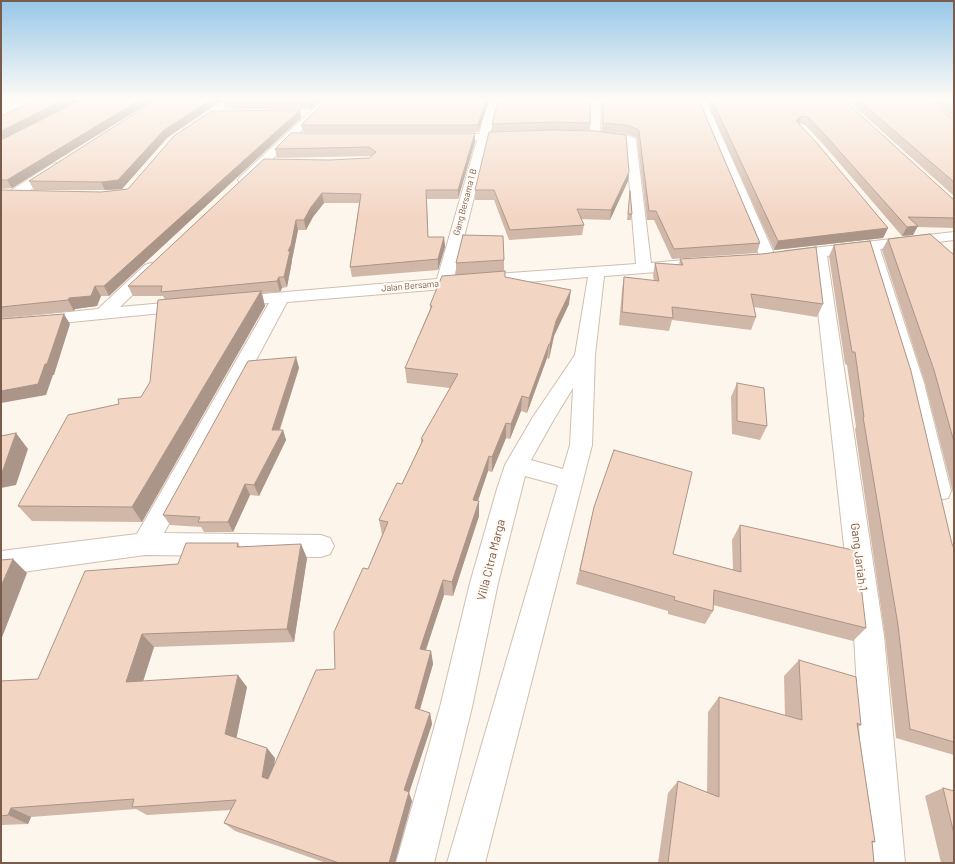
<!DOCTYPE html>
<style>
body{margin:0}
#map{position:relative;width:955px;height:864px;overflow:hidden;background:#fdf6ec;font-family:Barlow,sans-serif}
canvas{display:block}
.frame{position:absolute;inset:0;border:2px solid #7a5c4d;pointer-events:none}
</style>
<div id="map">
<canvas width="955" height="864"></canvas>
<div class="frame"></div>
</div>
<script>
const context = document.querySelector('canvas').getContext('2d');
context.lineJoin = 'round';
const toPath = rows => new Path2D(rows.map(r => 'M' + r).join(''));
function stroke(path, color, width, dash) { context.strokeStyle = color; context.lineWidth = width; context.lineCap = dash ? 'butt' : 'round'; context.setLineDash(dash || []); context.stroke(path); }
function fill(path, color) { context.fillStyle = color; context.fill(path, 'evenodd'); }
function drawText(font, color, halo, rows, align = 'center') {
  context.font = font + ' Barlow,sans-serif'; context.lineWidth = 4; context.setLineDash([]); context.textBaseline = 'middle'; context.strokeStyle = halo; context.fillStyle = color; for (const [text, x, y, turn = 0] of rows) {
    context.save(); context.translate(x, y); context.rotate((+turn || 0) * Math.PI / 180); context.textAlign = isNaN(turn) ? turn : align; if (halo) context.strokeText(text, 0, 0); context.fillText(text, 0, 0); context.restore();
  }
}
const street = toPath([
 [227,98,238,98,193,130,185,130,184,128,185,126,227,98],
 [325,98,335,98,248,183,240,183,238,180,240,177,325,98],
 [489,98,499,98,454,277,636,264,626,142,591,137,590,135,592,98,601,98,600,132,624,134,635,138,636,140,651,263,684,260,690,262,692,265,690,268,684,270,604,276,595,355,592,445,485,863,447,863,558,485,525,476,498,583,472,707,434,863,396,863,440,707,470,583,497,489,505,465,533,417,575,355,588,277,287,302,164,533,321,535,330,538,334,546,330,554,321,557,145,555,1,575,1,551,137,534,269,303,234,306,228,305,225,301,228,297,437,279,477,140,445,140,440,137,445,134,479,134,489,98],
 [573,388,570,445,563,469,531,460,554,419,573,388],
 [696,98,705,98,776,258,773,261,768,263,763,261,760,258,696,98],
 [56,163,60,164,62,167,60,170,20,197,10,197,9,194,10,191,52,164,56,163],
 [954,232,954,240,880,249,924,383,951,491,948,498,939,500,930,498,927,491,904,383,865,251,827,256,884,636,905,863,867,863,854,636,812,257,786,261,781,259,778,256,781,253,786,251,954,232],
 [151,263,157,265,159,268,157,271,120,307,186,301,192,302,195,306,192,310,1,329,1,319,98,309,145,265,151,263]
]);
const wall = toPath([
 [85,98,157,98,12,188,1,189,1,116],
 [229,98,323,98,311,109,226,109,223,102],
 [328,98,490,98,478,132,303,132,301,125],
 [499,98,590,123,589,130,552,130,492,131,492,124],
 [601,98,698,98,760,243,757,253,672,259,654,220,647,220,637,139,636,137,625,133,602,131],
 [705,98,842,98,954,200,954,228,917,227,913,235,902,236,823,144,805,125,799,124,888,228,883,238,774,250],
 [845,98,923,98,954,119,954,196],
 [925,98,954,98,954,117],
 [300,110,301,118,109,296,101,296,97,306,75,309,74,311,1,318,1,190,101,192,128,189],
 [167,138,122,189,105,190,34,190,29,181],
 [475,142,458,199,427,199,428,237,444,237,445,247,438,270,352,277,350,267,359,203,324,203,313,217,306,230,298,230,293,255,292,259,292,261,287,287,282,288,280,292,262,293,265,306,142,522,32,521,18,506,119,404,141,397,150,382,165,300,163,296,133,296,128,286,330,160,369,158,371,156,370,156,277,158,275,149],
 [628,181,610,220,581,219,584,225,582,235,509,240,494,200,475,200,475,190],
 [630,191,632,214,631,220,627,220],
 [888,239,954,255,954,497,925,383,882,250],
 [834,245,952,544,954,548,954,755,896,738,885,636,855,429,856,427,847,365,845,364,829,256],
 [680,259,823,304,817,317,754,307,756,317,751,330,672,320,669,331,619,325,622,290,624,277,654,281,653,275,655,263,679,265],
 [504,260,504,271,505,277,569,304,554,336,549,359,547,358,527,413,521,411,510,439,506,438,492,472,488,471,478,501,479,501,479,516,453,596,444,595,426,650,431,651,433,664,420,710,430,713,432,724,409,793,412,801,395,863,326,863,235,831,224,823,231,810,147,815,136,809,31,817,28,824,1,825,1,681,38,679,178,564,238,543,240,547,307,558,294,642,154,647,143,681,247,687,236,738,275,758,274,766,335,669,368,569,382,535,379,520,402,484,421,443,421,439,450,388,407,383,405,368,430,309,430,305,456,274,456,263],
 [296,357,299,368,280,430,283,430,286,440,259,496,250,495,233,532,204,532,201,527,170,525,163,515],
 [737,383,767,426,760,440,732,434,731,397],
 [594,507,673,554,733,570,732,540,740,525,866,628,853,641,713,605,713,611,705,624,668,614,668,611,576,584],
 [799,660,861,725,858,727,875,842,872,843,874,863,658,863,668,793,678,781,707,792,708,712,719,697,785,716,784,676],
 [943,788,954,791,954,863,941,863,925,796]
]);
const shadedWall = toPath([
 [67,98,84,98,1,141,1,131],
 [143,98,157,98,12,188,7,180],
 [213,98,225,98,167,138,122,189,105,190,101,182,164,130],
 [314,98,323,98,311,109,310,101],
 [487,98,490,98,478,132,478,125],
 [300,110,301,118,109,296,104,286],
 [802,116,799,124,794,128,796,120],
 [475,133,475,142,458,199,458,190],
 [629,172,628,181,610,220,611,210],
 [322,193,324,203,313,217,306,230,304,220,311,207],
 [296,220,298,230,293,255,292,259,292,261,287,287,284,277,288,251],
 [918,226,913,235,902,236,907,227],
 [888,228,883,238,774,250,778,241],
 [444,237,445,247,438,270,438,259],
 [279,277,282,288,280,292,277,281],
 [95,286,101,296,97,306,75,309,74,311,68,300,69,298],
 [571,290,569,304,554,336,549,359,550,344,556,321],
 [261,291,265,306,142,522,132,507],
 [64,314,70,324,54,375,53,375,46,395,1,403,1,391],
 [549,344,547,358,527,413,529,398],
 [296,357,299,368,276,440,272,430],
 [522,396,521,411,510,439,511,424],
 [506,423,506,438,492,472,492,457],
 [283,430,286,440,259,496,254,485],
 [16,433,28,449,16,485,1,488,1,471],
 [489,456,488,471,473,515,473,500],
 [245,484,250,495,233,532,228,522],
 [479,501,479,516,453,596,452,582],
 [301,544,307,558,294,642,287,629],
 [13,559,27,573,1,640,1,586],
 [443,580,444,595,422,661,420,649],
 [142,634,154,647,139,694,126,682],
 [431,651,433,664,417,719,415,708],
 [238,675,247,687,235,745,225,734],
 [430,713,432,724,409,793,412,801,395,863,389,863,404,790],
 [267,748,275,758,271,787,262,777],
 [11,808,31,817,28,824,8,815]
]);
const building = toPath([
 [39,98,67,98,1,131,1,116,39,98],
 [85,98,143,98,7,180,1,180,1,140,85,98],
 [159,98,213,98,164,130,118,180,101,182,29,181,159,98],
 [229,98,314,98,310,101,223,102,229,98],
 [328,98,487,98,478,125,301,125,328,98],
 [499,98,590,98,590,123,553,122,492,124,499,98],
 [603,98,698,98,760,243,674,249,656,211,649,211,639,131,637,129,626,125,603,123,603,98],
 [711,98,842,98,954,200,954,218,908,217,918,226,907,227,826,136,808,117,802,116,796,120,798,123,816,142,888,228,778,241,711,98],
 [856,98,923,98,954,119,954,182,856,98],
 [940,98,954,98,954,107,940,98],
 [300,110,104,286,95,286,91,296,69,298,68,300,1,307,1,190,101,192,128,189,174,136,211,111,300,110],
 [553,130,596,131,626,135,629,172,611,210,577,209,584,225,510,230,494,190,475,190,489,132,553,130],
 [291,133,475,133,458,190,426,190,428,237,444,237,438,259,350,267,361,194,322,193,311,207,304,220,296,220,291,245,288,251,290,251,284,277,279,277,277,281,161,292,162,286,128,286,264,159,330,160,369,158,376,152,369,147,275,149,291,133],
 [630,191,632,214,628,214,630,191],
 [930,234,954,255,954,442,934,370,888,239,930,234],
 [463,235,503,236,504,260,456,263,463,235],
 [870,241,911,371,952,544,954,548,954,742,910,729,898,625,863,417,864,417,855,352,852,352,834,245,870,241],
 [816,247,823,304,751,294,756,317,672,307,673,318,622,312,624,277,659,281,655,263,683,265,680,259,762,254,816,247],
 [505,271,505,277,571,290,556,321,550,344,549,344,529,398,522,396,511,424,506,423,492,457,489,456,473,500,479,501,452,582,443,580,420,649,431,651,415,708,430,713,404,790,409,792,389,863,339,863,224,823,236,800,132,807,134,799,11,808,8,815,1,816,1,681,38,679,85,571,178,564,186,543,238,543,237,547,301,544,287,629,142,634,126,682,238,675,225,734,267,748,262,777,268,779,316,670,335,669,334,632,363,568,368,569,388,522,379,520,397,483,402,484,423,440,421,439,458,374,405,368,432,306,430,305,442,276,505,271],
 [261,291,132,507,18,506,68,415,119,404,118,399,141,397,150,382,158,300,261,291],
 [64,314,47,364,45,364,38,384,1,391,1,319,64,314],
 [296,357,272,430,283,430,254,485,245,484,228,522,198,522,200,517,163,515,248,361,296,357],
 [737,383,764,388,767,426,737,421,737,383],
 [16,433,3,470,1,471,1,436,16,433],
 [614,450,692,472,673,554,741,572,740,525,857,551,866,628,714,590,713,611,674,600,675,597,580,570,594,507,614,450],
 [13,559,1,586,1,560,13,559],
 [799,660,856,677,861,725,857,723,875,842,872,841,874,863,668,863,678,781,719,797,719,697,802,720,799,660],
 [943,788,954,791,954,834,943,788]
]);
const farStreetnames = [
 ["Gang Bersama 1 B",465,202,-75],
 ["Jalan Bersama",410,286,-5]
];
const nearStreetnames = [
 ["Gang Jariah 1",859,557,83],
 ["Villa Citra Marga",491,560,-76]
];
stroke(street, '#d1beb0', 2);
fill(street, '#fff');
fill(wall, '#d1b7a8');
fill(shadedWall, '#aa9588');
fill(building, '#f3d5c3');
stroke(building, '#aa9588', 1);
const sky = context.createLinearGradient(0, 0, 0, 219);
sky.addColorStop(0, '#97c7e8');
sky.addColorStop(0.45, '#fefbf6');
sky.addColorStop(1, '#fefbf600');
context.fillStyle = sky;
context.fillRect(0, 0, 955, 219);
drawText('9px', '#7a5c4d', '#fffaf3', farStreetnames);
drawText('12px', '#7a5c4d', '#fffaf3', nearStreetnames);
</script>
